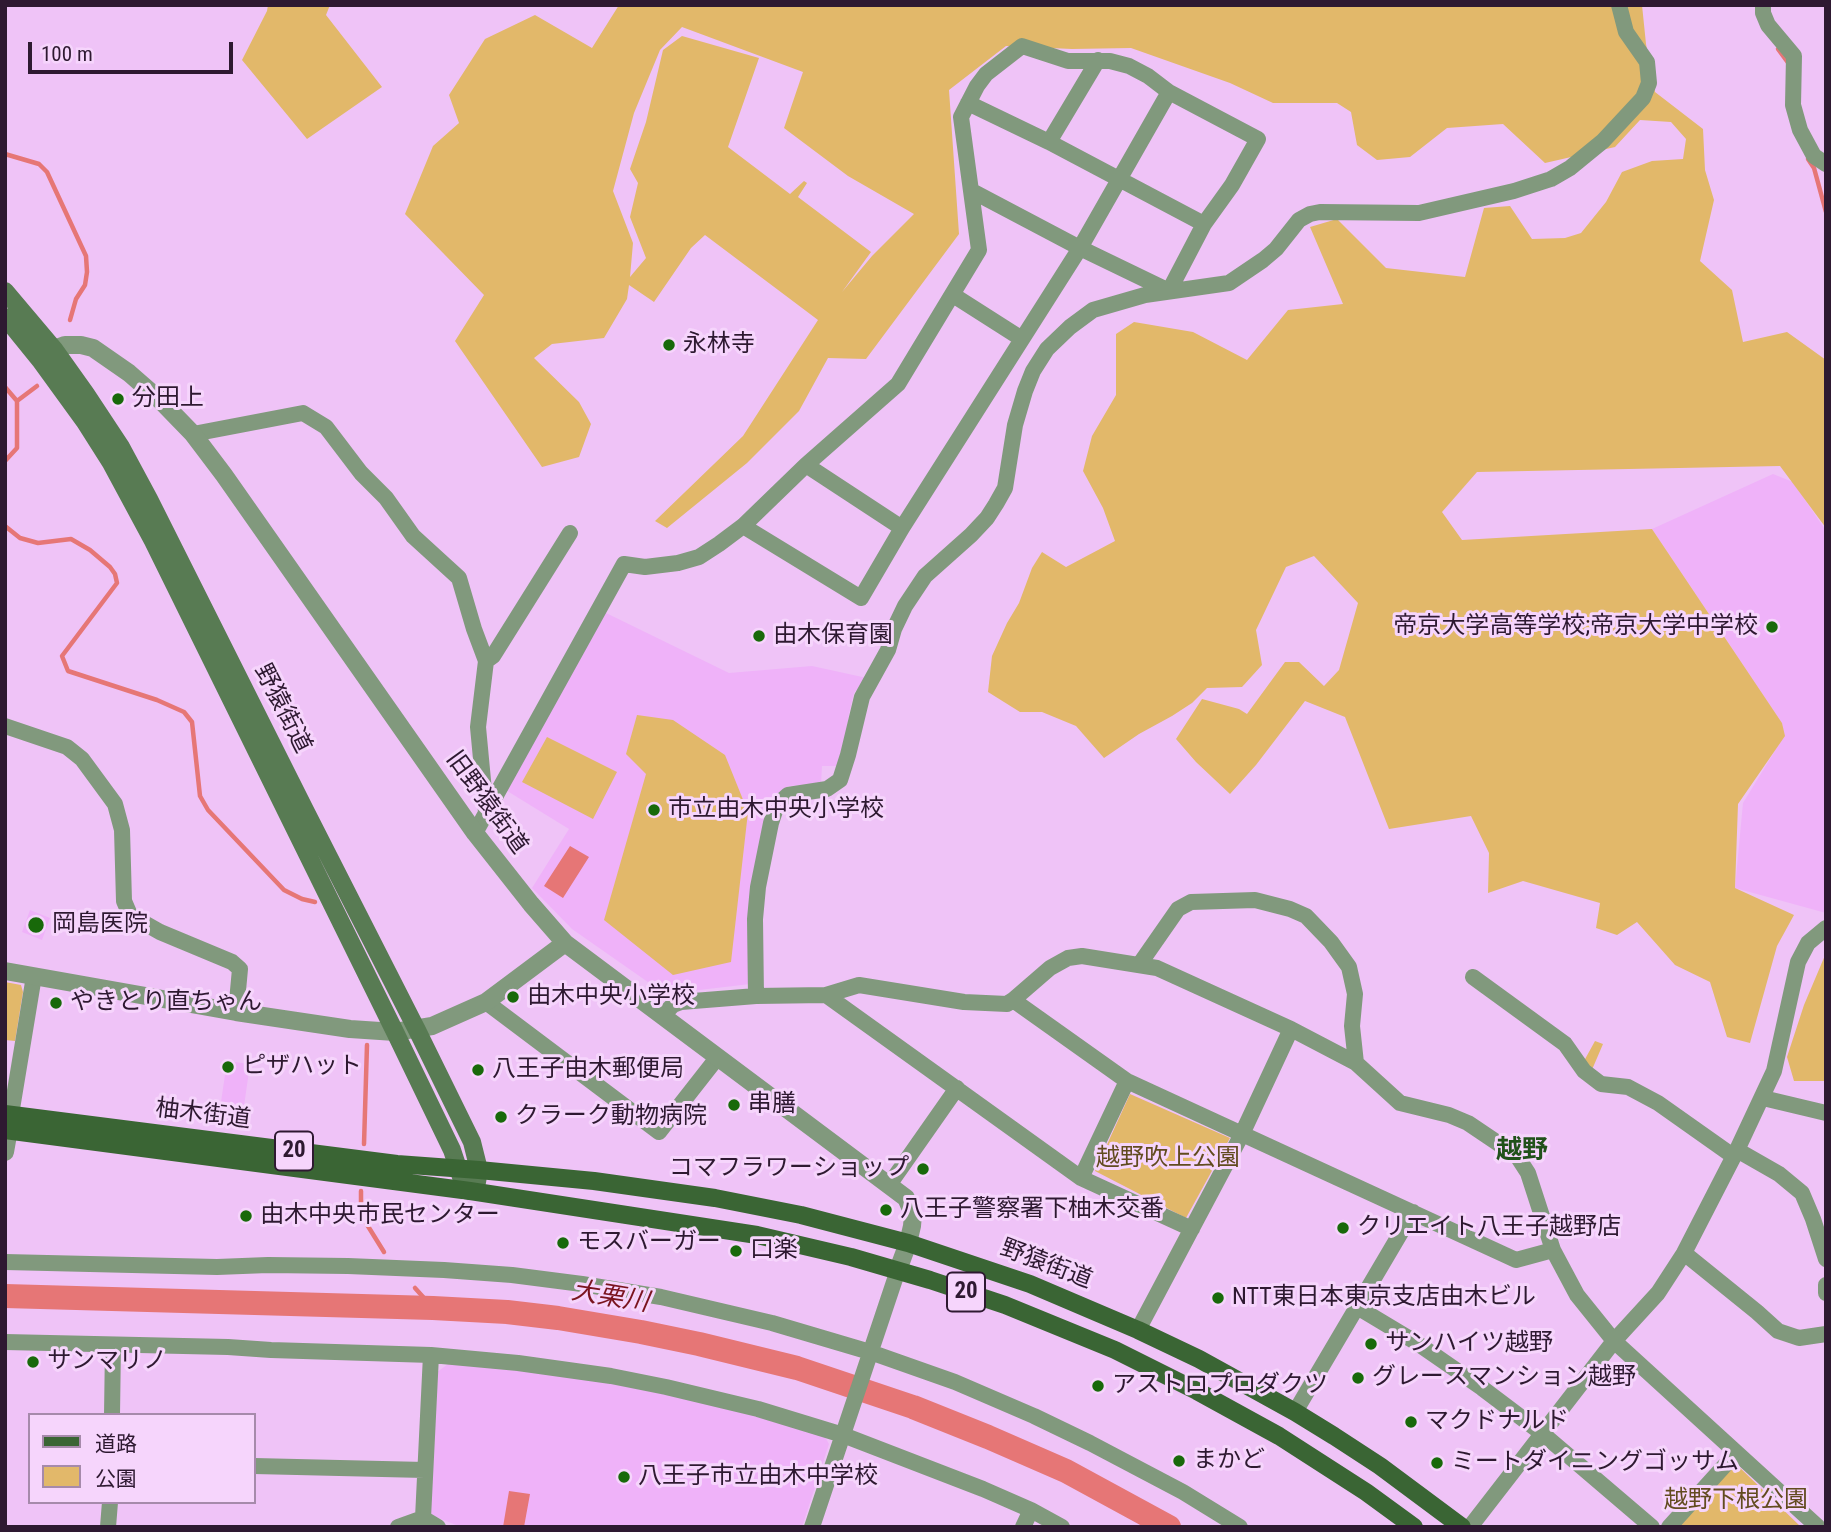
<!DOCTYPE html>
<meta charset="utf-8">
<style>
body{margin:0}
#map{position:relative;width:1831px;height:1532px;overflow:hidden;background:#efc3f7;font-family:"Roboto Condensed","Noto Sans JP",sans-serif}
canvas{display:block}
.frame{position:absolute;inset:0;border:7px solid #2e1931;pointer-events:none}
.legend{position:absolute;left:28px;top:1413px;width:228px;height:91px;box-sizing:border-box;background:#f6d5fc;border:2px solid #a68aab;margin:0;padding:9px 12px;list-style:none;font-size:21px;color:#2e1931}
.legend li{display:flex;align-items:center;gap:14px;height:35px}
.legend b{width:35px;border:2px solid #a68aab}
.scale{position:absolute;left:28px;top:42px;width:205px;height:32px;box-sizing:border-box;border:4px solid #2e1931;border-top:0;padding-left:9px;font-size:21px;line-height:24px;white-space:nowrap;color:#2e1931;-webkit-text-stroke:5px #f6d5fc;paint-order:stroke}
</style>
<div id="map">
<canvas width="1831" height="1532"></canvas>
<div class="frame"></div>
<ul class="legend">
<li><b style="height:9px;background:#3a6534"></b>道路</li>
<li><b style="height:19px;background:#e2b86a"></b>公園</li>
</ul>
<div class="scale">100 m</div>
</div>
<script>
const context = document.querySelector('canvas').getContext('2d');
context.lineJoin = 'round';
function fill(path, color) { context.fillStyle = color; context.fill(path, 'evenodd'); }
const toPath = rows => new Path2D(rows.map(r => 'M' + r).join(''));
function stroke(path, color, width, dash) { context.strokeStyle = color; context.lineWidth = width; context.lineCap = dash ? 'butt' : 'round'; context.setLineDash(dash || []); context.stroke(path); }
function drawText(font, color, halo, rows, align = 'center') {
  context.font = font + ' "Roboto Condensed","Noto Sans JP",sans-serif'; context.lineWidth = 6; context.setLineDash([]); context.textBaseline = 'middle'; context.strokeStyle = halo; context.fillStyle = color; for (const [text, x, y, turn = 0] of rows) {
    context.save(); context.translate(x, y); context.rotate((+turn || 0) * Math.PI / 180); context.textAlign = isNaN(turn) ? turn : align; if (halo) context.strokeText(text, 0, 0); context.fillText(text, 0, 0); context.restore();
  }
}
const built = toPath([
 [1773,474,1793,482,1826,531,1826,913,1735,888,1743,803,1784,736,1782,723,1652,529],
 [604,612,729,673,812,666,867,678,854,693,849,714,844,751,840,766,822,766,821,784,788,786,773,800,750,984,665,994,572,929,532,888,569,829,504,789],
 [30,910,50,918,42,940,22,932],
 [227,1061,250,1064,243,1113,220,1109],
 [448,1364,616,1380,718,1403,825,1437,829,1444,802,1527,461,1527,436,1517,427,1511,436,1373]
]);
const green = toPath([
 [268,5,330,5,326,15,382,87,307,139,242,60,267,11],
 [619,5,1642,5,1646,44,1655,92,1703,129,1705,170,1714,200,1700,261,1732,290,1743,342,1787,332,1826,360,1826,528,1780,466,1477,472,1442,512,1462,540,1652,529,1782,723,1785,736,1738,804,1735,888,1794,915,1777,946,1750,1043,1727,1037,1710,982,1675,965,1637,922,1617,935,1596,928,1600,903,1523,881,1488,893,1489,853,1471,816,1389,829,1345,717,1305,701,1256,765,1230,794,1196,762,1176,739,1202,699,1239,709,1247,714,1285,662,1299,662,1324,686,1339,670,1358,603,1314,556,1286,567,1256,630,1262,665,1242,687,1207,688,1192,703,1172,716,1139,734,1104,758,1076,726,1042,712,1020,712,988,692,992,656,1007,623,1019,603,1032,568,1042,552,1066,567,1115,541,1103,508,1083,471,1092,436,1116,395,1116,334,1134,322,1193,332,1247,360,1288,310,1343,304,1310,227,1337,219,1386,268,1465,277,1484,208,1510,206,1532,239,1565,238,1581,233,1606,202,1622,172,1652,161,1683,159,1686,139,1671,122,1640,120,1615,147,1545,163,1503,124,1447,128,1410,157,1377,160,1357,145,1351,112,1337,103,1273,103,1230,83,1131,48,1072,49,1006,46,949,90,959,234,866,359,828,358,799,411,747,463,667,528,655,521,743,436,818,320,705,235,691,248,654,302,629,285,627,299,604,338,552,344,534,358,579,402,591,424,579,457,542,467,455,341,484,295,405,214,433,146,459,123,449,95,485,39,535,15,592,48],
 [682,27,803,72,784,128,848,176,914,214,872,256,842,292,871,252,798,197,807,183,804,181,790,194,728,147,759,58,682,36,663,50,646,122,630,169,638,183,630,217,646,258,630,277,633,243,613,191,634,113,660,50],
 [637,715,673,720,725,755,748,812,731,962,673,975,604,920,646,774,626,754],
 [547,737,617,772,593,819,522,782],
 [1826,953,1826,1081,1794,1081,1787,1057,1804,1005],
 [5,982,21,985,23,992,15,1041,5,1040],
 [1595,1041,1603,1044,1591,1072,1584,1061],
 [1130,1094,1230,1138,1186,1218,1095,1171],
 [1735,1463,1801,1527,1678,1527]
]);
const water = toPath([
 [570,846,589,857,563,898,544,886],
 [509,1491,530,1494,524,1527,503,1527]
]);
const stream = toPath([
 [1778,49,1789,64],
 [5,154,39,164,47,172,86,256,87,272,85,285,76,299,70,320],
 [1808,159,1814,168,1826,212],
 [5,387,17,401],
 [5,461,17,448,17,401,37,386],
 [5,526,20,538,38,543,71,539,90,550,110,567,115,574,117,583,62,656,68,671,157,700,184,712,192,722,200,796,208,810,284,890,302,899,315,902],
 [364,1144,367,1045],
 [361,1191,361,1205,366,1223,384,1252],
 [415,1288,433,1308]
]);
const river = toPath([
 [5,1296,433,1308,507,1312,558,1318,641,1332,699,1344,797,1368,913,1407,988,1437,1066,1471,1169,1527]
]);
const minor = toPath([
 [1763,5,1763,13,1768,25,1794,56,1793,105,1800,130,1814,156,1826,164],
 [968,103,1049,142,1204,224],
 [1049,142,1098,60],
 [953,295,1022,339],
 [193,434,303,413,326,427,361,473,386,498,413,536,459,578,474,629,486,661,478,727,486,812],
 [806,465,902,528],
 [743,526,861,598,902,528,1080,248,1169,92],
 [486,661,493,656,570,533],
 [5,726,67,747,82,759,115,804,122,830,124,901,130,915,160,932,232,962,240,969,236,1012],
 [475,833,624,564,645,567,678,563,699,557,719,544,743,526,806,465,898,384,979,250,961,117,977,86,986,74,1022,46,1068,61,1110,61,1129,66,1148,76,1169,92,1258,139,1232,185,1204,224,1169,291,1080,248,972,191],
 [1139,965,1178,909,1191,902,1255,900,1290,909,1306,916,1331,942,1349,967,1355,994,1352,1026,1356,1063],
 [1473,977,1565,1044,1584,1071,1601,1084,1628,1087,1658,1103,1733,1156],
 [826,995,1081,1178,1192,1229],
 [756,996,755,919,758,887,771,823,777,805,788,795,827,789,840,780,848,755,862,697,888,650,894,629,905,606,925,576,971,535,987,518,996,504,1005,488,1015,425,1025,391,1033,371,1047,349,1070,327,1093,310,1145,295,1229,283,1263,260,1276,249,1299,220,1310,214,1320,212,1419,213,1514,191,1551,179,1570,168,1603,141,1643,98,1649,83,1647,62,1626,32,1619,5],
 [1013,1000,1050,968,1068,958,1082,956,1157,968,1291,1029,1356,1063,1400,1103,1449,1115,1468,1123,1517,1156,1528,1173,1553,1250,1577,1295,1614,1341,1818,1527],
 [486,1002,659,1132,717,1058],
 [662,1016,673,1005,681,1002,756,996,826,995,859,985,964,1002,1007,1004,1013,1000,1127,1081,1516,1260,1553,1250],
 [1763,1098,1826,1113],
 [11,1115,34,976],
 [1737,1150,1779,1174,1802,1193,1813,1219,1826,1259],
 [1081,1178,1127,1081],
 [889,1185,957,1088],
 [1684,1253,1757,1312,1778,1331,1799,1338,1826,1334],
 [5,1262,217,1267,268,1265,348,1266,444,1270,512,1275,582,1284,661,1297,772,1323,870,1352,955,1382,1034,1416,1090,1443,1183,1492,1240,1527],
 [1826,1285,1826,1293],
 [1357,1307,1417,1343,1482,1388,1543,1434,1652,1527],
 [1138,1330,1242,1134,1291,1029],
 [5,1342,228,1347,271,1350,431,1355,518,1363,611,1376,666,1387,758,1409,843,1435,983,1489,1031,1510,1062,1527],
 [1295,1412,1413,1212],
 [112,1415,113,1345],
 [254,1466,425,1470],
 [423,1518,431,1355],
 [108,1527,110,1502],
 [398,1527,423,1518,438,1527],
 [812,1527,898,1270],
 [1023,1527,1031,1510],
 [1470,1527,1614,1341,1658,1293,1684,1253,1737,1150,1774,1071,1798,962,1808,943,1826,928],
 [1669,1527,1736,1453]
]);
const tertiary = toPath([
 [43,357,54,349,65,345,81,345,93,348,129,373,161,401,193,434,224,475,475,833,531,904,565,943,906,1198,913,1214,912,1226,908,1243,898,1270],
 [5,971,236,1012,350,1029,395,1032,432,1026,486,1002,565,943],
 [5,1152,11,1118]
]);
const secondary = toPath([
 [5,291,54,349,86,394,121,447,149,499,304,808,417,1030,472,1142,479,1170,477,1182,470,1191,462,1180,452,1150,395,1032,153,541,111,463,85,422,40,360,5,317]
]);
const primary = toPath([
 [5,1114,397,1164,479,1170,594,1181,715,1198,801,1215,908,1243,1030,1284,1138,1330,1199,1359,1295,1412,1334,1436,1380,1466,1462,1527],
 [5,1130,470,1191,757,1235,851,1257,930,1280,1005,1305,1115,1350,1197,1391,1279,1436,1366,1492,1414,1527]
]);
const markers = [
 [669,345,7,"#18690a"],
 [118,399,7,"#18690a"],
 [1772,627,7,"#18690a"],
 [759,636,7,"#18690a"],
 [654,810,7,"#18690a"],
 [36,925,9,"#18690a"],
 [513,997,7,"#18690a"],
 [56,1003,7,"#18690a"],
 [228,1067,7,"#18690a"],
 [478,1070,7,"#18690a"],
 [734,1105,7,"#18690a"],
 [501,1117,7,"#18690a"],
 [923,1169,7,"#18690a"],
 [886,1210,7,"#18690a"],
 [246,1216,7,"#18690a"],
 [1343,1228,7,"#18690a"],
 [563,1243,7,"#18690a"],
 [736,1251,7,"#18690a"],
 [1218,1298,7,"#18690a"],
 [1371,1344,7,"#18690a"],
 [33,1362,7,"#18690a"],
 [1358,1378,7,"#18690a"],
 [1098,1386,7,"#18690a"],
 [1411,1422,7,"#18690a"],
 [1179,1461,7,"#18690a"],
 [1437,1463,7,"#18690a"],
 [624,1477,7,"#18690a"]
];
const shields = [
 [294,1151,38],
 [966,1292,38]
];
const shieldNames = [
 ["20",294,1151],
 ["20",966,1292]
];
const poiNames = [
 ["永林寺",683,345],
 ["分田上",132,399],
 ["帝京大学高等学校;帝京大学中学校",1758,627,"right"],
 ["由木保育園",773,636],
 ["市立由木中央小学校",668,810],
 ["岡島医院",52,925],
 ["由木中央小学校",527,997],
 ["やきとり直ちゃん",70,1003],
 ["ピザハット",242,1067],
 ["八王子由木郵便局",492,1070],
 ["串膳",748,1105],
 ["クラーク動物病院",515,1117],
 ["コマフラワーショップ",909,1169,"right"],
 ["八王子警察署下柚木交番",900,1210],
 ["由木中央市民センター",260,1216],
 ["クリエイト八王子越野店",1357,1228],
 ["モスバーガー",577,1243],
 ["口楽",750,1251],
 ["NTT東日本東京支店由木ビル",1232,1298],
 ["サンハイツ越野",1385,1344],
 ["サンマリノ",47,1362],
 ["グレースマンション越野",1372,1378],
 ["アストロプロダクツ",1112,1386],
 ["マクドナルド",1425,1422],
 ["まかど",1193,1461],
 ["ミートダイニングゴッサム",1451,1463],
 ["八王子市立由木中学校",638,1477]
];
const streetNames = [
 ["野猿街道",282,709,63],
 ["旧野猿街道",486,803,54],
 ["柚木街道",203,1115,7],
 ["野猿街道",1046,1265,21]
];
const parkNames = [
 ["越野吹上公園",1168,1159],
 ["越野下根公園",1736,1501]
];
const neighbourhoodNames = [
 ["越野",1522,1151]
];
const waterNames = [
 ["大栗川",610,1298,9]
];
fill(built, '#efb2f9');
fill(green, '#e2b86a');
fill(water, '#e67676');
stroke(stream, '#e67676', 4.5);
stroke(river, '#e67676', 24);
stroke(minor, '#81997d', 16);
stroke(tertiary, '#81997d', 18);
stroke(secondary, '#587b53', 18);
stroke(primary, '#3a6534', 18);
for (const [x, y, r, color] of markers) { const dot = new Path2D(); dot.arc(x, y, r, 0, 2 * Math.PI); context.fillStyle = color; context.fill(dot); stroke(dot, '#f6d5fc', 2.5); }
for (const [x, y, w] of shields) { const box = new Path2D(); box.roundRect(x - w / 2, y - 19.5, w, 39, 5); context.fillStyle = '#f6d5fc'; context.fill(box); stroke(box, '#2e1931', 2); }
drawText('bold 23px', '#2e1931', null, shieldNames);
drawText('24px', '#2e1931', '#f6d5fc', poiNames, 'left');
drawText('24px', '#2e1931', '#f6d5fc', streetNames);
drawText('24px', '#624b1f', '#f6d5fc', parkNames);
drawText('bold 26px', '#21511a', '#f6d5fc', neighbourhoodNames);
drawText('italic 26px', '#7a141f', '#f6d5fc', waterNames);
</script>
